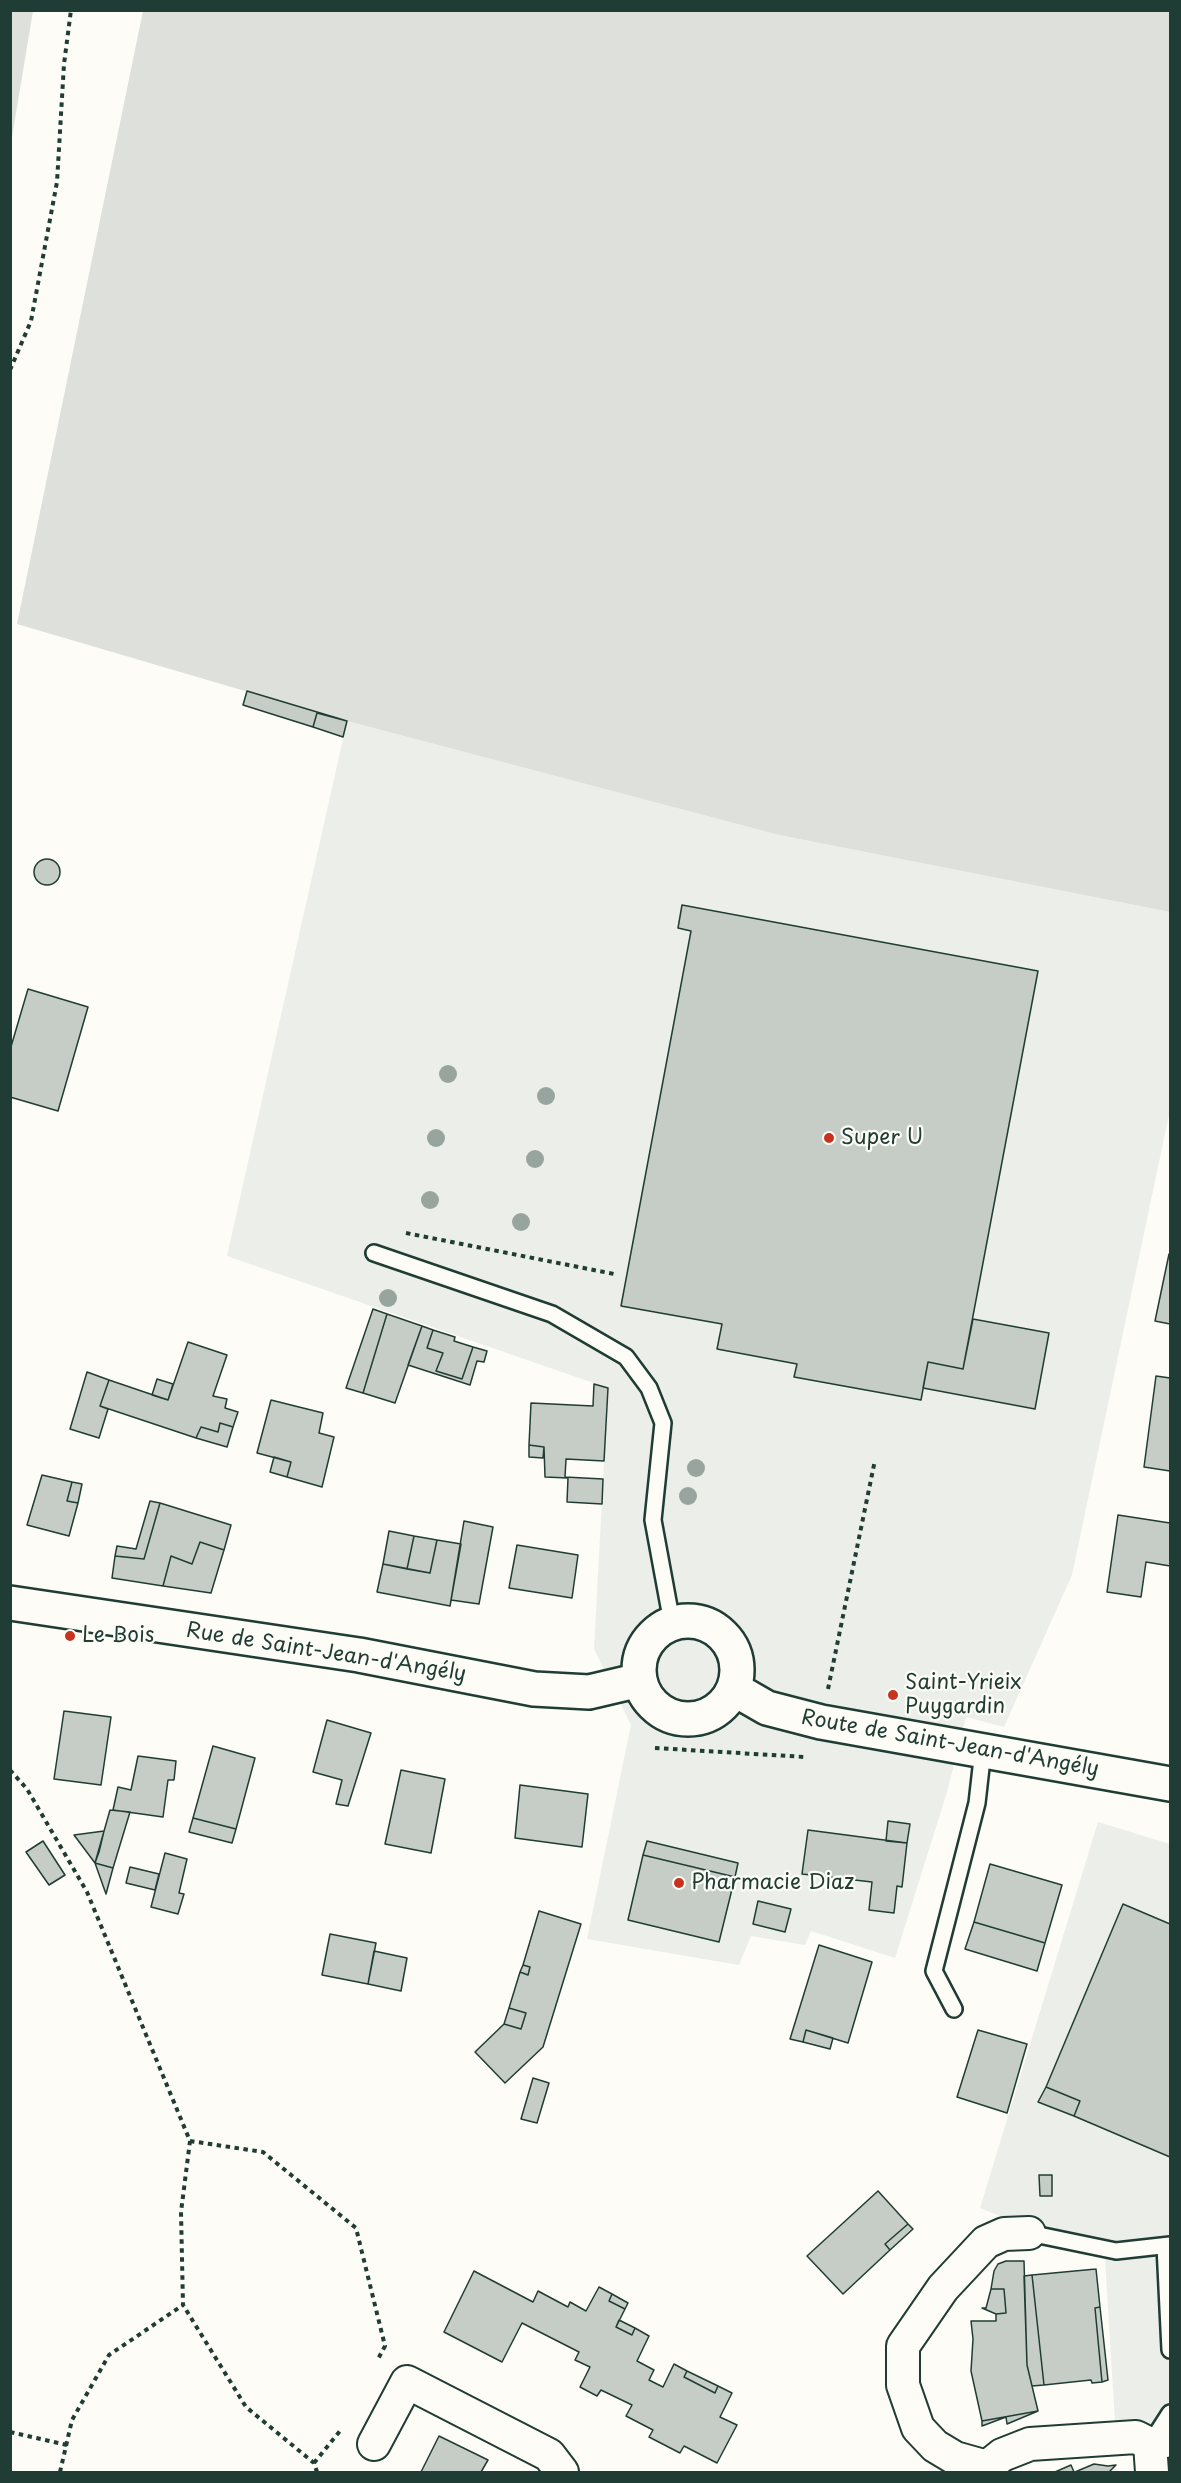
<!DOCTYPE html>
<meta charset="utf-8">
<style>
body{margin:0}
#map{position:relative;width:1181px;height:2483px;overflow:hidden;background:#fdfcf7;font-family:"Playpen Sans",sans-serif}
canvas{display:block}
.frame{position:absolute;inset:0;border:12px solid #1f3d34;pointer-events:none}
</style>
<div id="map">
<canvas width="1181" height="2483"></canvas>
<div class="frame"></div>
</div>
<script>
const context = document.querySelector('canvas').getContext('2d');
context.lineJoin = 'round';
function fill(path, color) { context.fillStyle = color; context.fill(path, 'evenodd'); }
const toPath = rows => new Path2D(rows.map(r => 'M' + r).join(''));
function stroke(path, color, width, dash) { context.strokeStyle = color; context.lineWidth = width; context.lineCap = dash ? 'butt' : 'round'; context.setLineDash(dash || []); context.stroke(path); }
function drawText(font, color, halo, rows, align = 'center') {
  context.font = font + ' "Playpen Sans",sans-serif'; context.lineWidth = 4.5; context.setLineDash([]); context.textBaseline = 'middle'; context.strokeStyle = halo; context.fillStyle = color; for (const [text, x, y, turn = 0] of rows) {
    context.save(); context.translate(x, y); context.rotate((+turn || 0) * Math.PI / 180); context.textAlign = isNaN(turn) ? turn : align; if (halo) context.strokeText(text, 0, 0); context.fillText(text, 0, 0); context.restore();
  }
}
const built = toPath([
 [347,721,779,835,1170,912,1170,1110,1072,1575,1004,1727,966,1717,947,1792,895,1958,811,1931,805,1945,751,1936,739,1965,587,1939,631,1725,594,1649,608,1388,227,1256],
 [1098,1822,1170,1844,1170,2452,1117,2455,1105,2259,980,2208]
]);
const green = toPath([
 [11,10,33,11,11,143,10,11],
 [143,11,1170,11,1170,912,779,835,347,721,17,624]
]);
const building = toPath([
 [247,691,347,721,317,713,313,727,243,705,247,691],
 [317,713,347,721,343,737,313,727,317,713],
 '34 872a13 13 0 1 1 26 0a13 13 0 1 1-26 0Z',
 [682,905,1038,971,963,1369,928,1362,921,1400,794,1377,797,1364,717,1349,722,1324,621,1306,691,931,678,928,682,905],
 [28,989,88,1007,58,1111,10,1097,10,1050,28,989],
 [1169,1254,1170,1254,1170,1324,1155,1321,1169,1254],
 [373,1309,387,1314,363,1393,346,1388,373,1309],
 [387,1314,422,1326,395,1403,363,1393,387,1314],
 [973,1319,1049,1333,1035,1409,923,1388,928,1362,963,1369,973,1319],
 [422,1326,433,1330,427,1348,443,1353,436,1371,462,1379,473,1347,487,1351,484,1362,477,1361,470,1385,408,1365,422,1326],
 [433,1330,455,1337,454,1341,473,1347,462,1379,436,1371,443,1353,427,1348,433,1330],
 [188,1342,227,1355,213,1396,227,1399,225,1408,238,1412,233,1427,220,1423,218,1432,201,1427,196,1438,100,1406,109,1380,168,1400,188,1342],
 [87,1372,109,1380,100,1406,108,1409,99,1438,70,1429,87,1372],
 [1156,1376,1170,1378,1170,1471,1144,1467,1156,1376],
 [157,1379,173,1384,168,1400,152,1395,157,1379],
 [594,1384,608,1388,604,1461,566,1459,565,1477,603,1479,602,1504,567,1502,568,1478,545,1477,544,1447,529,1445,531,1403,593,1406,594,1384],
 [271,1400,323,1413,319,1433,334,1437,322,1487,287,1477,291,1462,257,1453,271,1400],
 [220,1423,233,1427,227,1447,196,1438,201,1427,218,1432,220,1423],
 [529,1445,544,1447,543,1458,529,1457,529,1445],
 [274,1457,291,1462,287,1477,270,1472,274,1457],
 [42,1475,72,1482,67,1501,78,1503,69,1536,27,1525,42,1475],
 [72,1482,82,1484,78,1503,67,1501,72,1482],
 [150,1501,160,1503,144,1559,115,1556,117,1546,136,1549,150,1501],
 [160,1503,231,1525,224,1550,200,1542,192,1564,171,1556,163,1586,112,1578,115,1556,144,1559,160,1503],
 [1118,1515,1170,1523,1170,1566,1146,1562,1141,1597,1107,1592,1118,1515],
 [464,1521,493,1527,479,1604,451,1600,464,1521],
 [389,1531,414,1536,407,1569,383,1564,389,1531],
 [414,1536,437,1540,430,1573,407,1569,414,1536],
 [437,1540,461,1544,450,1606,377,1592,383,1564,430,1573,437,1540],
 [200,1542,224,1550,211,1593,163,1586,171,1556,192,1564,200,1542],
 [517,1545,578,1555,572,1598,509,1588,517,1545],
 [64,1711,111,1717,101,1785,54,1779,64,1711],
 [327,1720,371,1733,348,1806,336,1804,342,1780,313,1772,327,1720],
 [213,1746,255,1758,236,1829,193,1818,213,1746],
 [138,1756,176,1761,174,1780,168,1780,163,1817,113,1810,118,1787,131,1790,138,1756],
 [401,1770,445,1779,431,1853,385,1844,401,1770],
 [520,1785,588,1794,582,1847,515,1838,520,1785],
 [110,1810,130,1812,113,1868,95,1863,110,1810],
 [193,1818,236,1829,232,1843,189,1832,193,1818],
 [888,1821,910,1824,907,1843,886,1841,888,1821],
 [808,1830,907,1843,902,1887,897,1886,894,1913,869,1910,872,1882,802,1874,808,1830],
 [104,1831,99,1852,95,1863,74,1835,104,1831],
 [43,1841,65,1875,49,1885,26,1852,43,1841],
 [647,1841,738,1863,735,1877,643,1855,647,1841],
 [165,1853,187,1859,179,1893,184,1894,178,1914,151,1907,165,1853],
 [643,1855,735,1877,719,1942,628,1920,643,1855],
 [95,1863,113,1868,106,1894,95,1863],
 [990,1864,1062,1885,1045,1943,974,1922,990,1864],
 [130,1867,159,1874,155,1890,126,1883,130,1867],
 [758,1901,791,1909,785,1932,753,1924,758,1901],
 [1123,1904,1170,1924,1170,2157,1074,2116,1080,2101,1046,2087,1123,1904],
 [539,1911,581,1924,543,2047,505,2083,475,2052,504,2024,521,2029,526,2013,509,2008,520,1972,528,1975,530,1967,523,1965,539,1911],
 [974,1922,1045,1943,1037,1971,965,1949,974,1922],
 [330,1934,376,1943,368,1984,322,1975,330,1934],
 [819,1945,872,1962,848,2043,806,2030,803,2042,790,2039,819,1945],
 [374,1951,407,1958,401,1991,368,1984,374,1951],
 [523,1965,530,1967,528,1975,520,1972,523,1965],
 [509,2008,526,2013,521,2029,504,2024,509,2008],
 [806,2030,833,2038,830,2049,803,2042,806,2030],
 [978,2030,1027,2044,1007,2113,957,2097,978,2030],
 [533,2078,549,2083,537,2123,521,2119,533,2078],
 [1046,2087,1080,2101,1074,2116,1038,2102,1046,2087],
 [1039,2175,1052,2175,1052,2196,1040,2196,1039,2175],
 [878,2191,908,2224,885,2244,890,2250,843,2294,807,2256,878,2191],
 [908,2224,913,2229,890,2250,885,2244,908,2224],
 [1006,2261,1024,2261,1027,2365,1038,2411,982,2421,971,2371,973,2339,971,2321,996,2321,996,2314,1006,2313,1004,2289,991,2289,994,2271,998,2264,1006,2261],
 [1096,2269,1100,2307,1095,2308,1102,2382,1092,2383,1091,2380,1044,2385,1032,2275,1096,2269],
 [474,2271,533,2302,538,2291,568,2307,570,2302,586,2311,599,2287,612,2294,609,2301,625,2309,616,2327,632,2335,635,2328,649,2336,637,2361,654,2370,649,2380,663,2387,674,2364,687,2371,684,2377,715,2393,718,2386,732,2393,720,2417,737,2425,717,2463,684,2446,680,2453,649,2437,653,2430,626,2416,632,2405,601,2390,597,2396,580,2387,590,2367,575,2360,579,2352,522,2323,502,2362,444,2332,474,2271],
 [1032,2275,1044,2385,1032,2386,1027,2365,1024,2276,1032,2275],
 [991,2289,1004,2289,1006,2313,996,2314,982,2308,986,2308,991,2289],
 [612,2294,628,2303,625,2309,609,2301,612,2294],
 [1100,2307,1108,2380,1102,2382,1095,2308,1100,2307],
 [619,2320,635,2328,632,2335,616,2327,619,2320],
 [687,2371,718,2386,715,2393,684,2377,687,2371],
 [1038,2411,1007,2424,1006,2417,982,2426,982,2421,1038,2411],
 [439,2436,488,2460,481,2472,421,2472,439,2436],
 [1094,2464,1108,2466,1116,2465,1109,2472,1075,2472,1094,2464],
 [1071,2465,1074,2472,1055,2472,1071,2465]
]);
const path = toPath([
 [10,370,31,321,57,182,64,64,71,10],
 [406,1233,614,1274],
 [828,1689,875,1460],
 [655,1748,805,1757],
 [10,1770,27,1789,87,1892,190,2141,181,2212,183,2305,246,2407,314,2463,317,2472],
 [190,2141,263,2152,356,2228,385,2346,377,2361],
 [10,2432,67,2445],
 [314,2463,340,2431],
 [60,2472,72,2420,109,2355,183,2305]
]);
const service = toPath([
 [374,1253,552,1314,626,1357,649,1388,663,1423,653,1520,672,1623],
 [954,2009,934,1971,977,1803,983,1750],
 [1029,2233,1116,2251,1170,2245],
 [1165,2246,1170,2350],
 [1152,2441,1170,2413]
]);
const minor = toPath([
 [1029,2233,1004,2234,986,2242,943,2288,903,2346,903,2385,918,2428,935,2446,955,2458,987,2467,1002,2455,1030,2444,1136,2437,1150,2444,1170,2440],
 [374,2444,407,2382,549,2455,562,2472],
 [1150,2444,1152,2472]
]);
const secondary = toPath([
 [10,1603,359,1655,534,1689,589,1692,640,1680],
 '639 1670a49 49 0 1 1 98 0a49 49 0 1 1-98 0Z',
 [734,1689,767,1708,821,1722,1170,1784]
]);
const trees = [
 [448,1074],
 [546,1096],
 [436,1138],
 [535,1159],
 [430,1200],
 [521,1222],
 [388,1298],
 [696,1468],
 [688,1496]
];
const markers = [
 [829,1138,6,"#c8321e"],
 [70,1636,6,"#c8321e"],
 [893,1695,6,"#c8321e"],
 [679,1883,6,"#c8321e"]
];
const poiNames = [
 ["Super U",841,1138],
 ["Le Bois",82,1636],
 ["Saint-Yrieix",905,1683],
 ["Puygardin",905,1707],
 ["Pharmacie Diaz",691,1883]
];
const streetNames = [
 ["Rue de Saint-Jean-d'Angély",326,1653,9],
 ["Route de Saint-Jean-d'Angély",950,1744,10]
];
fill(built, '#eceee9');
fill(green, '#dde0db');
fill(building, '#c6cdc7');
stroke(building, '#1f3d34', 1.5);
stroke(service, '#1f3d34', 20);
stroke(minor, '#1f3d34', 36);
stroke(secondary, '#1f3d34', 38);
stroke(path, '#1f3d34', 4, [4.5, 4.5]);
stroke(service, '#fdfcf7', 15);
stroke(minor, '#fdfcf7', 32);
stroke(secondary, '#fdfcf7', 33);
context.fillStyle = '#98a59e';
for (const [x, y] of trees) { context.beginPath(); context.arc(x, y, 9, 0, 2 * Math.PI); context.fill(); }
for (const [x, y, r, color] of markers) { const dot = new Path2D(); dot.arc(x, y, r, 0, 2 * Math.PI); context.fillStyle = color; context.fill(dot); stroke(dot, '#fdfcf7', 2); }
drawText('21px', '#1f3d34', '#fdfcf7', poiNames, 'left');
drawText('21px', '#1f3d34', '#fdfcf7', streetNames);
</script>
